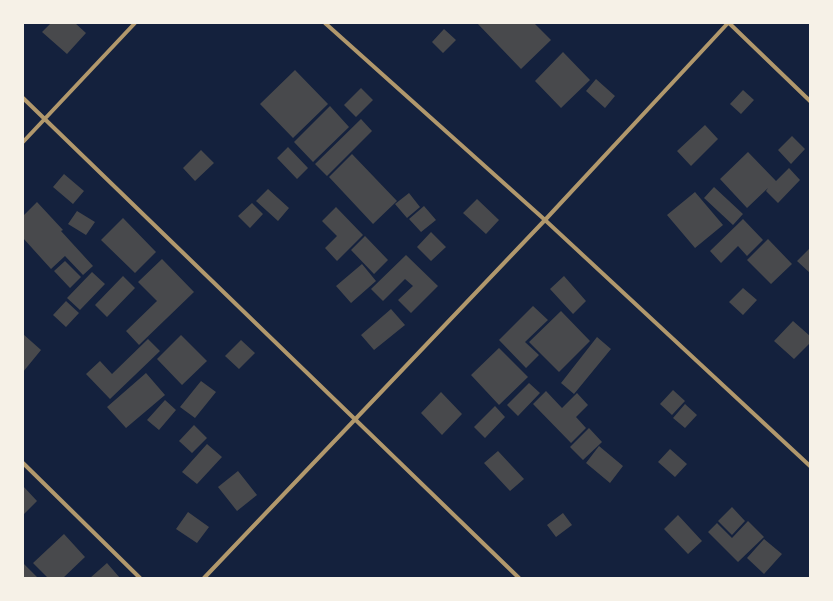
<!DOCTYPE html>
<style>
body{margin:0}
#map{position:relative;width:833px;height:601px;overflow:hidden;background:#14213d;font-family:"Varela Round",sans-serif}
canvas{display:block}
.frame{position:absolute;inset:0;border:24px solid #f6f1e7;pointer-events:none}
</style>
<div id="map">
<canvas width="833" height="601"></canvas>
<div class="frame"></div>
</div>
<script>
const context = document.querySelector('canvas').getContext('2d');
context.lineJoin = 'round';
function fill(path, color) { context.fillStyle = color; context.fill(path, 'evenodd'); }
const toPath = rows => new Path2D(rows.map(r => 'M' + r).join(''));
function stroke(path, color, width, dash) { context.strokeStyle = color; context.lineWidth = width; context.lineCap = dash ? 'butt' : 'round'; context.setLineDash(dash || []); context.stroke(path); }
const building = toPath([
 [51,23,75,23,86,33,67,54,42,32],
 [477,23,534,23,551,40,521,69],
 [444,29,456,40,443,53,432,42],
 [563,52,590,80,561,108,535,81],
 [295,70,328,104,293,138,260,104],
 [596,79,615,96,605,108,586,91],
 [361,88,373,100,356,117,344,105],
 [743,90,754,100,741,114,730,104],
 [330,106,349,127,313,162,294,142],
 [361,119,372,131,327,176,315,164],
 [705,125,718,139,691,166,677,151],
 [792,136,805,149,791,164,778,150],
 [288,147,308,168,297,179,277,158],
 [201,150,214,163,195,181,183,168],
 [748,152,776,181,789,168,800,180,778,203,766,191,768,188,747,208,720,179],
 [352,154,397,201,373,224,329,177],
 [64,174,84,191,73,204,53,187],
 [714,187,743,214,733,225,704,198],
 [268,189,289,208,278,221,256,201],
 [695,192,723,225,695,248,667,215],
 [409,193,420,207,407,218,395,204],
 [477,199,499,220,486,234,463,213],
 [37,202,63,230,61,231,93,266,83,275,65,256,51,269,23,238,23,216],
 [252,203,263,214,250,228,238,216],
 [424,206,436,220,421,232,409,219],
 [336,207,363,235,337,261,325,248,337,236,322,221],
 [77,211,95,222,86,235,68,224],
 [123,218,156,252,135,273,101,240],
 [743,219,763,240,747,256,738,246,721,263,710,251],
 [431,232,446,247,431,261,417,247],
 [365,236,388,260,374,274,351,250],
 [768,239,792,264,771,284,747,260],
 [809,249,810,250,810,273,797,261],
 [406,255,438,286,411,313,398,300,413,286,405,279,383,301,371,289],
 [162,259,194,292,139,345,126,331,157,301,138,282],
 [65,261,81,277,70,288,54,271],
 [362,264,376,281,351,303,336,286],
 [92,272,105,284,80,310,67,298],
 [123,276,135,288,107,317,95,305],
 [564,276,586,301,573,314,550,289],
 [743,288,757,300,743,315,729,302],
 [66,301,79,313,66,327,53,315],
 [533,306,548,320,525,342,539,355,526,368,499,340],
 [391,309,405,325,374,350,361,335],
 [561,311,590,341,559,372,529,342],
 [793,321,810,336,810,343,794,359,774,341],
 [23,334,41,350,23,372],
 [181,335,207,361,182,385,157,359],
 [597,337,611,349,574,394,561,383],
 [148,339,160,351,110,399,86,374,100,361,112,374],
 [241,340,255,353,239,369,225,356],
 [499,348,528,377,499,405,471,375],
 [146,373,165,395,126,428,107,407],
 [201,381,216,392,195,418,180,407],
 [529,383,540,393,518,416,507,405],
 [673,390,685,401,672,415,660,404],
 [546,391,562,408,577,393,588,405,576,417,586,428,571,443,533,404],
 [441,392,462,414,442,435,421,413],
 [165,400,176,410,159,430,147,420],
 [685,404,697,415,685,428,673,418],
 [495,406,505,417,485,438,474,427],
 [194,425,207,438,192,453,179,441],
 [589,428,602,442,583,460,570,447],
 [207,444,222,457,197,484,182,472],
 [599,446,623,466,610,483,586,463],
 [670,449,687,464,675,477,658,462],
 [498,451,524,479,510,491,484,463],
 [238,471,257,495,237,511,218,487],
 [23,486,37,501,23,515],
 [732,507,745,521,732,535,718,521],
 [188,512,209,527,197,543,176,529],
 [563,513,572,525,556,537,547,525],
 [678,515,702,541,688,554,664,529],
 [748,521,764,537,738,562,708,532,717,523,732,538],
 [64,534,85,557,63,578,48,578,33,563],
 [764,539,782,554,764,574,747,558],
 [23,563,38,578,23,578],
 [107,563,120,578,90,578]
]);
const minor = toPath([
 [325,23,545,220,810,466],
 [729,23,810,101],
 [23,98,519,578],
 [23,142,135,23],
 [23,463,140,578],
 [204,578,545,220,728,23]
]);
fill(building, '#48494c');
stroke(minor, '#b1986c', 4);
</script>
